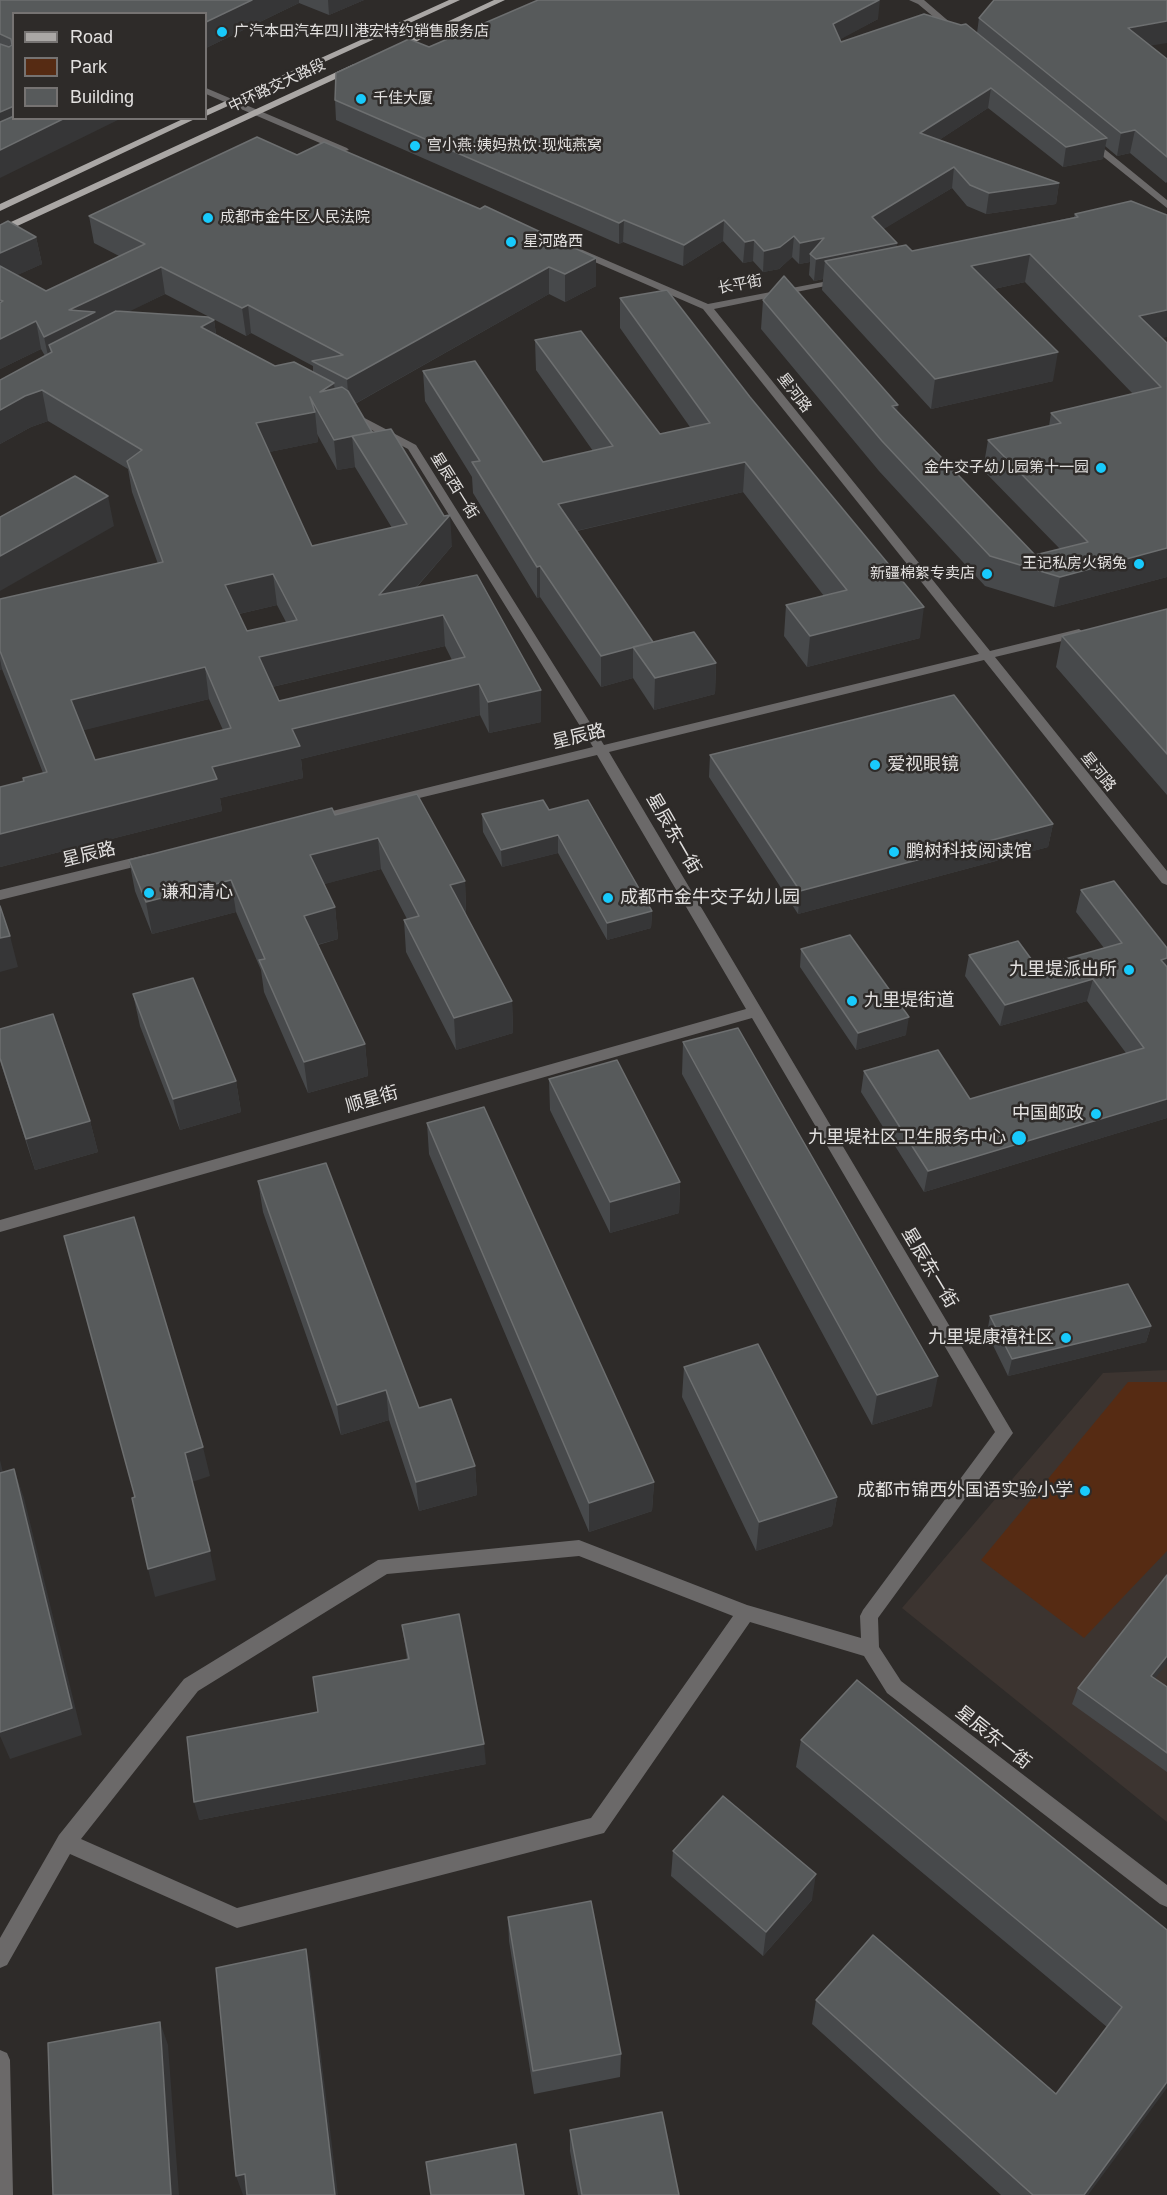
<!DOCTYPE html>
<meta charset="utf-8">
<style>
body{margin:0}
#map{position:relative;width:1167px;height:2195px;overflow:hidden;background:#2e2b29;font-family:Arial,sans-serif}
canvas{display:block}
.legend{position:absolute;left:12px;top:12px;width:195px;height:108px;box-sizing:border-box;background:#2e2b29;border:2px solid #767372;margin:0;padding:8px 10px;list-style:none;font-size:18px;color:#e2e0df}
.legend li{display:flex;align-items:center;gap:12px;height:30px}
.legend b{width:30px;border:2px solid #767372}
</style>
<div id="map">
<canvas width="1167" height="2195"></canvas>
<ul class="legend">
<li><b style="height:8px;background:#aaa7a5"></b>Road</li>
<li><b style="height:16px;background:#562b13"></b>Park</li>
<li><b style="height:16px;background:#575a5b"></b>Building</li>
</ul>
</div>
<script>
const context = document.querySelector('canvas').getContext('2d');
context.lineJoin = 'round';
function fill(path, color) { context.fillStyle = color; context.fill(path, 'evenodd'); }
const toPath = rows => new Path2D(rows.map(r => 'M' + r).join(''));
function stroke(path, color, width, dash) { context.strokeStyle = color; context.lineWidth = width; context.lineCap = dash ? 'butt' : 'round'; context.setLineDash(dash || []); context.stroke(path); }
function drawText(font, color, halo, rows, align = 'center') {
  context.font = font + ' Arial,"Noto Sans SC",sans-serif'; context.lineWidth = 5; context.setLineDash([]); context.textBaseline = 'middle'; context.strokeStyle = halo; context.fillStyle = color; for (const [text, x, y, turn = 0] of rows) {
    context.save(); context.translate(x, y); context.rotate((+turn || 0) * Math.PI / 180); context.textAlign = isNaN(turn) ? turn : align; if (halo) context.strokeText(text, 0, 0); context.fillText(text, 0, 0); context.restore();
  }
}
const built = toPath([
 [1167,1370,1167,1822,902,1608,1103,1373]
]);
const green = toPath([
 [1128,1382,1167,1382,1167,1551,1084,1638,981,1560]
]);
const minor = toPath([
 [909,0,924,0,960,31,953,33,918,4,909,0],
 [206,88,347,148,349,150,341,152,206,94,206,88],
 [1085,138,1091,138,1167,200,1167,208,1085,142,1085,138],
 [578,248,708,304,844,278,844,282,840,283,714,309,990,651,1079,629,1085,633,1083,636,995,657,1167,871,1167,885,1162,883,984,660,609,752,1013,1433,878,1618,879,1647,901,1681,1167,1885,1167,1907,1160,1904,887,1693,864,1656,750,1622,604,1833,237,1928,70,1854,7,1965,0,1968,0,1938,59,1835,184,1679,378,1560,579,1540,747,1605,861,1638,860,1616,863,1610,995,1432,752,1018,0,1232,0,1220,746,1009,597,755,316,823,311,822,309,819,311,816,316,815,593,747,408,449,347,417,347,413,355,413,416,445,604,745,979,654,703,309,574,253,573,251,578,248],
 [579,1556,733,1616,591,1818,237,1908,81,1839,198,1691,387,1574,579,1556],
 [149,854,156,859,154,862,0,900,0,890,149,854],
 [0,2050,7,2053,10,2060,13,2195,0,2195,0,2050]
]);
const primary = toPath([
 [449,0,460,0,206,116,206,110,449,0],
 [494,0,505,0,398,50,391,48,494,0],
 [354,64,357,65,357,69,0,234,0,227,354,64],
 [185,118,197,118,0,211,0,204,185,118]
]);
const wall = toPath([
 [0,0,364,0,329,15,299,3,206,48,206,14,14,14,14,118,0,178],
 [979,18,1150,45,1167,59,1167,182,1166,183,1130,153,1117,156,1105,146,1103,159,1063,167,988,108,939,140,1059,183,1056,204,986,214,967,206,952,188,883,229,897,243,896,247,912,251,1074,217,1075,214,1131,201,1163,338,1167,343,1167,577,1054,607,985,586,879,471,761,329,763,300,897,412,1035,555,1060,549,983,470,988,440,1049,426,1051,413,1133,394,1025,282,994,289,1053,381,931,409,822,290,823,279,814,281,809,275,810,262,799,264,792,257,779,269,763,272,753,261,743,263,723,241,683,266,623,242,619,244,336,120,335,100,429,47,878,19,840,39,841,42,977,33],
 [257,137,596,286,565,302,549,294,355,404,372,432,452,546,416,588,541,690,541,722,489,733,480,715,301,759,303,778,220,798,222,811,0,867,0,787,24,781,43,773,2,669,0,670,0,599,158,564,132,492,128,469,48,421,31,427,0,444,0,380,45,356,41,349,0,369,0,225,36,237,42,264,17,275,46,291,119,256,94,243,89,216],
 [165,294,246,336,251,333,313,366,313,372,275,366,216,334,214,320,127,312],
 [317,434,337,470,355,467,392,528,312,546,269,452,318,442],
 [277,605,286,622,247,631,239,614],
 [445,646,452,660,279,701,272,687],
 [209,699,223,730,95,760,83,730],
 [620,298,920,638,807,667,784,636,786,605,824,596,743,492,577,531,653,642,716,663,715,694,654,710,633,678,601,687,540,597,537,598,473,493,472,477,425,401,423,371,543,462,593,451,536,370,535,340,660,434,690,427,620,328],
 [1167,609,1167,795,1056,667,1062,636],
 [710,755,1053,824,1048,847,798,914,709,777],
 [549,810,652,911,651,928,607,940,558,853,502,867,483,832,482,814],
 [335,815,465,881,466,913,465,913,512,1001,513,1033,456,1050,406,952,404,920,407,919,381,869,324,884,335,907,338,939,318,945,365,1044,368,1076,308,1093,264,992,261,970,236,912,152,934,135,891,129,860],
 [1081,890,1167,948,1167,1118,924,1192,861,1092,864,1071,970,1099,1126,1053,1087,1001,1000,1026,965,976,969,955,1037,967,1104,948,1076,912],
 [801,949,906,1035,856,1050,800,967],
 [133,994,236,1081,241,1112,180,1130,140,1026],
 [0,1029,90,1121,98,1152,35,1170,0,1061],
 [683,1042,932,1406,872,1425,682,1074],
 [549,1079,680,1182,679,1213,610,1233,550,1110],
 [427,1123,654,1482,652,1511,589,1532,429,1154],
 [258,1181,419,1408,475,1466,477,1495,419,1511,389,1420,341,1435,263,1212],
 [990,1316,1151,1326,1146,1342,1008,1376,987,1333],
 [684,1367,837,1497,832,1526,756,1551,682,1397],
 [402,1625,486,1764,199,1820,318,1712,407,1659],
 [1155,1679,1167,1687,1167,1772,1072,1704,1078,1688],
 [801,1740,1167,1930,1088,2195,1001,2195,812,2024,816,2000,1056,2094,1107,2027,796,1767],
 [673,1851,812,1900,763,1956,671,1876],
 [508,1917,621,2054,620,2077,534,2094,509,1941],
 [570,2130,679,2195,578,2195,570,2151]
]);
const shadedWall = toPath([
 [252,0,299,0,299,3,206,48,206,22],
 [328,0,364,0,329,15],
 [880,0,878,19,832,44,833,24],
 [1167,21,1167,43,1124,50,1128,28],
 [991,88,988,108,918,154,920,133],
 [14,106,14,118,0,141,0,112],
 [65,118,122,118,0,178,0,150],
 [1135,130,1130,153,1117,156,1121,133],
 [1107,138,1103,159,1063,167,1066,147],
 [954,167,952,188,869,238,872,217],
 [1059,183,1056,204,986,214,989,193],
 [624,220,623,242,619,244,619,223],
 [724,220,723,241,683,266,684,245],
 [794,236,792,257,779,269,763,272,764,251],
 [36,237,42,264,0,283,0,253],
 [824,238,897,243,894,265,825,261,823,279,814,281,816,259,810,254,810,262,799,264,800,243],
 [754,240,753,261,743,263,745,242],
 [1030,254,1025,282,967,295,971,266],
 [596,258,596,286,565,302,565,274],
 [161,267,165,294,98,327,49,345,53,364,50,365,44,337,69,310],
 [549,267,549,294,349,407,347,379],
 [248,305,251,333,246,336,242,308],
 [1167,310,1167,337,1134,345,1139,316],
 [214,320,218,350,201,327],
 [36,321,41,349,0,369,0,339],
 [1058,352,1053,381,931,409,935,379],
 [334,383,337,414,320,392],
 [42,390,48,421,31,427,0,444,0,410,25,396],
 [898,405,894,435,892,406],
 [315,412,318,442,260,454,256,423],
 [372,432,352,436,355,467,337,470,334,440],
 [745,462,743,492,558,535,558,504],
 [108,496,114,526,0,591,0,556],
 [450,515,452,546,382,626,379,595],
 [1167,548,1167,577,1054,607,1060,577],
 [540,566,540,597,537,598,537,567],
 [273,574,277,605,230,616,225,585],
 [924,607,920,638,807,667,810,636],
 [443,615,445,646,263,689,259,657],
 [653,642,633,647,633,678,601,687,601,656],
 [0,659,2,669,0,670],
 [716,663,715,694,654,710,655,678],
 [205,667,209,699,77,732,71,700],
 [479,684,480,715,301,759,303,778,220,798,222,811,0,867,0,834,292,729],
 [541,690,541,722,489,733,488,702],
 [1053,824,1048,847,798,914,800,891],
 [558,835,558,853,502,867,501,850],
 [378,838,381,869,314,887,310,855],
 [231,880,236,912,152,934,146,902],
 [465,881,466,913,451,917,450,885],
 [335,907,338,939,308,947,304,916],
 [652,911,651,928,607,940,607,923],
 [10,936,18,967,0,972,0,938],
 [1167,958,1167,978,1161,960],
 [1093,979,1087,1001,1000,1026,1005,1005],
 [512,1001,513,1033,456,1050,454,1018],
 [909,1017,906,1035,856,1050,858,1033],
 [365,1044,368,1076,308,1093,304,1062],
 [236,1081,241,1112,180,1130,173,1099],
 [1167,1099,1167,1118,924,1192,928,1171],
 [90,1121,98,1152,35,1170,26,1139],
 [680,1182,679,1213,610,1233,610,1202],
 [1151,1326,1146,1342,1008,1376,1012,1359],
 [938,1376,932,1406,872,1425,877,1395],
 [386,1390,389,1420,341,1435,337,1405],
 [203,1447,210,1476,192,1482,185,1453],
 [0,1460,10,1502,0,1475],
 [475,1466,477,1495,419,1511,416,1482],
 [14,1469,24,1498,82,1735,10,1759,0,1736,0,1732],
 [654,1482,652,1511,589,1532,589,1503],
 [837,1497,832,1526,756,1551,759,1522],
 [210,1551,216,1580,155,1597,148,1569],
 [1167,1656,1167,1664,1145,1691,1151,1676],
 [484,1744,486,1764,199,1820,194,1802],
 [816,1874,812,1900,763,1956,766,1932],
 [306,1949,311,1974,338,2195,335,2195],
 [160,2022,168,2045,179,2195,171,2195],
 [1167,2082,1167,2088,1088,2195,1084,2195],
 [245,2174,252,2195,243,2195,236,2176]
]);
const building = toPath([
 [0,0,252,0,206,22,206,14,14,14,14,106,0,112,0,44,9,47,12,45,11,39,0,34,0,0],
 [538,0,879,0,833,24,841,42,924,14,961,25,966,24,1107,138,1066,147,991,88,920,133,1059,183,989,193,970,185,954,167,872,217,897,243,816,259,810,254,824,238,800,243,794,236,780,247,764,251,754,240,745,242,724,220,684,245,624,220,619,223,335,100,336,73,409,39,429,47,538,0],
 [994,0,1167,0,1167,21,1128,28,1167,59,1167,157,1135,130,1121,133,979,18,994,0],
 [14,116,14,118,65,118,0,150,0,122,14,116],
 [257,137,297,155,324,142,480,209,485,206,596,258,565,274,549,267,347,379,312,361,343,355,248,305,242,308,161,267,69,310,95,312,44,337,36,321,0,339,0,303,3,301,0,300,0,266,46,291,145,244,89,216,257,137],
 [1131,201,1167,215,1167,310,1139,316,1167,343,1167,548,1060,577,990,556,882,441,763,300,784,276,898,405,892,406,1035,555,1088,542,988,440,1061,423,1051,413,1161,387,1030,254,971,266,1058,352,935,379,825,261,906,245,912,251,1078,217,1075,214,1131,201],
 [8,221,36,237,0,253,0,225,8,221],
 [667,290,750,397,924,607,810,636,786,605,847,590,745,462,558,504,653,642,601,656,540,566,537,567,472,462,480,461,423,371,475,361,543,462,613,446,535,340,581,331,660,434,710,423,620,298,667,290],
 [116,311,208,317,214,320,201,327,275,366,294,362,334,383,320,392,342,387,348,391,372,432,334,440,310,397,315,412,256,423,312,546,407,524,352,436,391,429,444,516,450,515,379,595,477,575,541,690,488,702,479,684,292,729,300,746,212,767,217,779,0,834,0,787,24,781,23,778,47,772,0,651,0,599,163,562,127,461,142,450,42,390,25,396,0,410,0,380,52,352,49,345,116,311],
 [273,574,297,620,247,631,225,585,273,574],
 [443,615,465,657,279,701,259,657,443,615],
 [205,667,231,728,95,760,71,700,205,667],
 [75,476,108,496,0,556,0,517,75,476],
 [1167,609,1167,754,1062,636,1167,609],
 [694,632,716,663,655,678,633,647,694,632],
 [954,695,1053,824,800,891,710,755,954,695],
 [417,794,465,881,450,885,512,1001,454,1018,404,920,419,916,378,838,310,855,335,907,304,916,365,1044,304,1062,259,960,265,959,231,880,146,902,129,860,332,808,335,815,417,794],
 [543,800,549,810,588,800,652,911,607,923,558,835,501,850,482,814,543,800],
 [1114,881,1167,948,1167,958,1161,960,1167,967,1167,1099,928,1171,864,1071,938,1050,970,1099,1144,1048,1093,979,1005,1005,969,955,1018,941,1037,967,1122,943,1081,890,1114,881],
 [0,906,10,936,0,938,0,906],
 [850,935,909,1017,858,1033,801,949,850,935],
 [193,978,236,1081,173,1099,133,994,193,978],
 [53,1014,90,1121,26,1139,0,1058,0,1029,53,1014],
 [738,1028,938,1376,877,1395,683,1042,738,1028],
 [617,1060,680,1182,610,1202,549,1079,617,1060],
 [484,1107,654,1482,589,1503,427,1123,484,1107],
 [326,1163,419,1408,451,1399,475,1466,416,1482,386,1390,337,1405,258,1181,326,1163],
 [134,1217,203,1447,185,1453,210,1551,148,1569,132,1498,135,1497,64,1236,134,1217],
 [1128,1284,1151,1326,1012,1359,990,1316,1128,1284],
 [758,1344,837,1497,759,1522,684,1367,758,1344],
 [14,1469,72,1708,0,1732,0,1473,14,1469],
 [1167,1575,1167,1656,1151,1676,1167,1687,1167,1753,1078,1688,1167,1575],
 [459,1614,484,1744,194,1802,187,1737,318,1712,313,1677,409,1659,402,1625,459,1614],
 [857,1680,1167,1930,1167,2082,1084,2195,1033,2195,816,2000,873,1935,1056,2094,1122,2007,801,1740,857,1680],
 [723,1796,816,1874,766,1932,673,1851,723,1796],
 [591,1901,621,2054,533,2071,508,1917,591,1901],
 [306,1949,335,2195,247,2195,245,2174,236,2176,216,1968,306,1949],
 [160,2022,171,2195,53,2195,48,2043,160,2022],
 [662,2112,679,2195,582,2195,570,2130,662,2112],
 [516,2144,524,2195,431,2195,426,2162,516,2144]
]);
const markers = [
 [222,32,6,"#18cafc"],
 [361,99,6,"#18cafc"],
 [415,146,6,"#18cafc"],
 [208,218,6,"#18cafc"],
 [511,242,6,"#18cafc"],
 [1101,468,6,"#18cafc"],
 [1139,564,6,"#18cafc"],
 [987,574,6,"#18cafc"],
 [875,765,6,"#18cafc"],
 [894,852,6,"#18cafc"],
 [149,893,6,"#18cafc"],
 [608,898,6,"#18cafc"],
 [1129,970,6,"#18cafc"],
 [852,1001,6,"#18cafc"],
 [1096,1114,6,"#18cafc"],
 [1019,1138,8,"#18cafc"],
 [1066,1338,6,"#18cafc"],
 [1085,1491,6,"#18cafc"]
];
const farPoinames = [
 ["广汽本田汽车四川港宏特约销售服务店",234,32],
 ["千佳大厦",373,99],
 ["宫小燕·姨妈热饮·现炖燕窝",427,146],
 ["成都市金牛区人民法院",220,218],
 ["星河路西",523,242],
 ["金牛交子幼儿园第十一园",1089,468,"right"],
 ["王记私房火锅兔",1127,564,"right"],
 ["新疆棉絮专卖店",975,574,"right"]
];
const farStreetnames = [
 ["中环路交大路段",277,86,-25],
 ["长平街",740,285,-11],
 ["星河路",794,393,52],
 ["星辰西一街",454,486,58],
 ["星河路",1098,772,51]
];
const streetNames = [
 ["星辰路",579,737,-14],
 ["星辰东一街",673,834,60],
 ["星辰路",89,855,-14],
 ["顺星街",372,1100,-16],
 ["星辰东一街",929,1268,59],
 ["星辰东一街",993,1738,38]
];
const poiNames = [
 ["爱视眼镜",887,765],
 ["鹏树科技阅读馆",906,852],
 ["谦和清心",161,893],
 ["成都市金牛交子幼儿园",620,898],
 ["九里堤派出所",1117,970,"right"],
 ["九里堤街道",864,1001],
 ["中国邮政",1084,1114,"right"],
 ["九里堤社区卫生服务中心",1006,1138,"right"],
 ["九里堤康禧社区",1054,1338,"right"],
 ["成都市锦西外国语实验小学",1073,1491,"right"]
];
fill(built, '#3c3430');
fill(green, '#562b13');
fill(minor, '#6b6969');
fill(primary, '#aaa7a5');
fill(wall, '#47494b');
fill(shadedWall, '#363637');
fill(building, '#575a5b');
stroke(building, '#6d6f70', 1.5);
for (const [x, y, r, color] of markers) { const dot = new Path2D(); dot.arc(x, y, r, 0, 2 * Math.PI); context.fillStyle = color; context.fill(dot); stroke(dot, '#2e2b29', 2); }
drawText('15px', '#e2e0df', '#2e2b29', farPoinames, 'left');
drawText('15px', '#e2e0df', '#2e2b29', farStreetnames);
drawText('18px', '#e2e0df', '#2e2b29', streetNames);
drawText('18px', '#e2e0df', '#2e2b29', poiNames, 'left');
</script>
